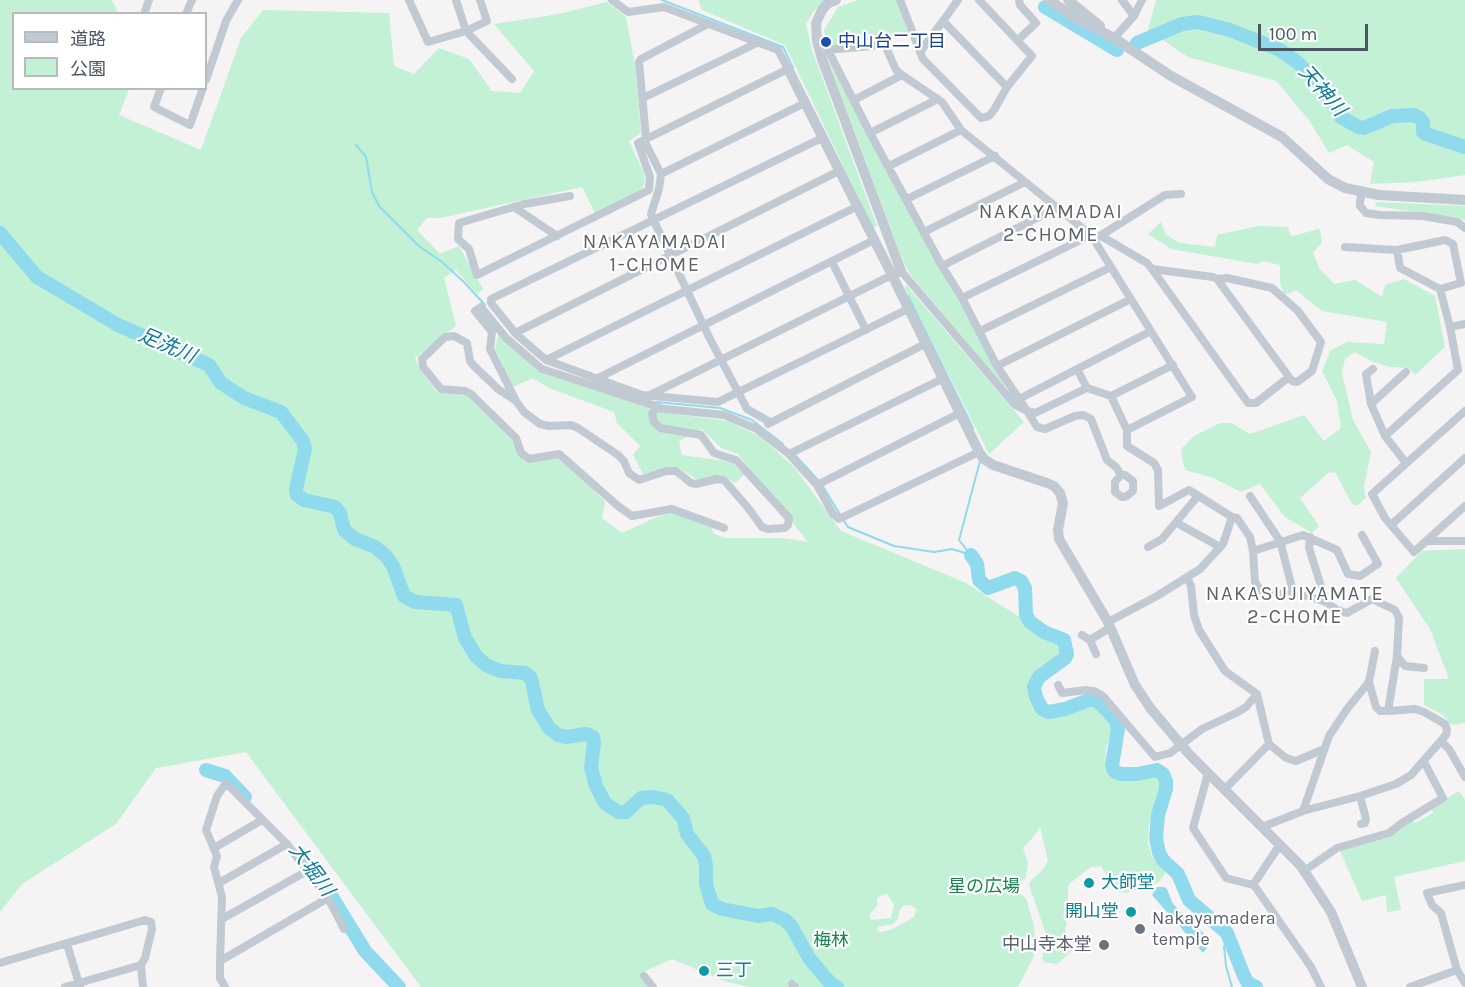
<!DOCTYPE html>
<meta charset="utf-8">
<style>
body{margin:0}
#map{position:relative;width:1465px;height:987px;overflow:hidden;background:#f5f3f3;font-family:Karla,"Noto Sans JP",sans-serif}
canvas{display:block}
.legend{position:absolute;left:12px;top:12px;width:195px;height:78px;box-sizing:border-box;background:#fff;border:2px solid #b7bbc0;margin:0;padding:8px 10px;list-style:none;font-size:18px;color:#4a5661}
.legend li{display:flex;align-items:center;gap:12px;height:30px}
.legend b{width:30px;border:2px solid #b7bbc0}
.scale{position:absolute;left:1258px;top:24px;width:110px;height:27px;box-sizing:border-box;border:3px solid #4a5661;border-top:0;padding-left:8px;font-size:18px;line-height:21px;white-space:nowrap;color:#4a5661;-webkit-text-stroke:4px #fff;paint-order:stroke}
</style>
<div id="map">
<canvas width="1465" height="987"></canvas>
<ul class="legend">
<li><b style="height:8px;background:#c1cad2"></b>道路</li>
<li><b style="height:16px;background:#c3f1d5"></b>公園</li>
</ul>
<div class="scale">100 m</div>
</div>
<script>
const context = document.querySelector('canvas').getContext('2d');
context.lineJoin = 'round';
function fill(path, color) { context.fillStyle = color; context.fill(path, 'evenodd'); }
const toPath = rows => new Path2D(rows.map(r => 'M' + r).join(''));
function stroke(path, color, width, dash) { context.strokeStyle = color; context.lineWidth = width; context.lineCap = dash ? 'butt' : 'round'; context.setLineDash(dash || []); context.stroke(path); }
function drawText(font, color, halo, rows, align = 'center') {
  context.font = font + ' Karla,"Noto Sans JP",sans-serif'; context.lineWidth = 4.5; context.setLineDash([]); context.textBaseline = 'middle'; context.strokeStyle = halo; context.fillStyle = color; for (const [text, x, y, turn = 0] of rows) {
    context.save(); context.translate(x, y); context.rotate((+turn || 0) * Math.PI / 180); context.textAlign = isNaN(turn) ? turn : align; if (halo) context.strokeText(text, 0, 0); context.fillText(text, 0, 0); context.restore();
  }
}
const green = toPath([
 [0,0,112,0,118,13,14,14,14,88,129,89,119,115,201,150,241,38,263,10,389,13,394,66,414,74,439,48,469,59,492,91,520,93,534,71,494,24,559,14,607,2,626,17,635,65,641,133,629,141,644,173,645,183,643,187,638,192,595,213,582,187,440,218,427,218,417,230,440,254,459,246,483,289,477,294,456,270,444,278,456,326,415,358,420,370,437,392,467,396,513,440,524,462,530,463,557,458,588,484,605,502,602,518,622,533,657,517,673,513,709,525,715,534,724,538,782,538,808,542,738,454,721,448,702,429,679,441,682,455,732,462,744,475,735,483,721,475,697,480,679,468,669,467,643,474,633,455,640,446,617,423,614,412,549,388,533,378,513,387,495,349,498,335,541,373,668,413,727,421,760,436,795,468,841,531,966,583,1018,616,1038,636,1056,641,1062,645,1062,654,1032,678,1028,687,1031,704,1043,717,1058,716,1088,704,1097,706,1109,719,1113,727,1106,749,1105,766,1108,776,1118,780,1135,781,1156,777,1159,779,1160,785,1149,824,1148,843,1152,857,1166,872,1158,883,1126,893,1116,891,1101,866,1091,867,1069,884,1068,887,1068,902,1063,916,1067,924,1065,931,1071,951,1059,963,1055,964,1044,962,1042,958,1046,946,1045,931,1029,885,1030,882,1044,868,1048,861,1040,827,1034,836,1023,848,1028,863,1026,878,1014,887,1013,893,1018,892,1026,898,1033,922,1036,943,1033,958,1018,987,800,987,794,980,790,987,750,987,724,981,672,959,641,973,648,987,421,987,246,752,156,768,116,824,22,884,0,912],
 [887,894,894,905,891,918,871,920,869,915,877,906,877,898,882,895],
 [910,905,916,909,914,917,893,929,881,932,877,931,878,927,893,924,898,919,900,909,903,906],
 [698,0,828,0,814,11,806,24,812,50,877,226,873,228,785,45,702,10],
 [858,0,896,0,908,33,883,42,835,47,826,39,824,30,838,7],
 [1156,0,1465,0,1465,175,1416,182,1370,184,1374,162,1347,145,1329,153,1309,120,1276,81,1188,57,1148,30],
 [827,57,1007,387,1001,384,909,273,900,253],
 [1376,202,1465,206,1465,220,1375,206],
 [1161,222,1166,235,1180,243,1215,247,1217,235,1258,226,1288,227,1290,235,1293,236,1318,229,1320,230,1322,242,1313,253,1320,269,1334,284,1355,280,1382,297,1385,285,1404,279,1435,296,1445,347,1415,375,1409,368,1390,367,1373,362,1355,352,1345,359,1342,373,1353,420,1371,452,1364,486,1366,498,1357,506,1352,504,1335,472,1328,473,1300,498,1319,526,1312,533,1285,517,1260,484,1241,492,1211,477,1185,470,1181,453,1182,448,1194,436,1220,423,1231,423,1250,434,1304,415,1324,441,1341,428,1337,401,1322,371,1330,351,1347,342,1384,344,1387,322,1322,311,1296,290,1284,295,1280,283,1280,265,1263,261,1257,264,1171,249,1148,234],
 [907,286,1024,422,989,454,904,287],
 [1465,549,1465,723,1451,725,1443,715,1424,705,1424,679,1449,679,1430,629,1396,578,1422,551],
 [1459,791,1465,800,1465,861,1394,877,1401,910,1387,912,1386,895,1362,901,1340,851,1410,819,1415,823,1433,813,1432,807]
]);
const water = toPath([
 [1157,887,1164,887,1167,889,1172,902,1178,910,1209,938,1210,944,1203,953,1152,895]
]);
const stream = toPath([
 [662,0,783,47,793,68],
 [356,145,366,157,372,192,379,206,419,246,442,262,465,283,485,305],
 [908,296,973,428],
 [656,402,720,408,752,420,783,444],
 [794,454,819,481],
 [822,485,841,516],
 [844,521,848,527,894,546,934,552,952,549,971,555],
 [970,554,959,540,980,461],
 [1224,946,1226,966,1232,987]
]);
const river = toPath([
 [1045,7,1117,50],
 [1137,43,1182,24,1198,22,1230,30,1280,50,1297,62,1322,87,1341,117,1358,127,1364,128,1392,116,1414,115,1420,118,1423,122,1423,132,1426,134,1465,147],
 [0,233,37,277,118,325,209,365,221,383,244,398,281,412,303,441,305,449,296,489,297,495,304,500,335,507,340,513,344,530,355,539,375,547,386,556,393,566,404,596,415,602,456,605,465,638,476,656,486,665,500,671,525,673,531,678,538,710,549,728,558,735,566,737,586,734,593,737,594,743,591,768,596,786,605,803,618,812,626,812,641,798,653,797,667,800,683,818,687,834,704,856,706,865,706,884,712,904,722,909,758,916,772,914,785,920,792,927,809,958,831,984,837,987],
 [971,555,977,564,979,580,988,588,1015,578,1021,581,1025,588,1026,615,1030,622,1044,632,1064,640,1067,654,1065,658,1039,677,1034,687,1036,697,1042,709,1049,712,1065,709,1089,700,1096,700,1107,710,1116,721,1118,729,1112,765,1114,771,1121,774,1137,774,1157,770,1163,774,1166,781,1166,789,1158,815,1156,838,1159,853,1163,860,1178,874,1189,900,1227,933,1244,976,1248,983,1256,987],
 [206,770,225,776,245,797],
 [301,857,330,894,365,951,399,987]
]);
const minor = toPath([
 [409,0,428,42,466,31,456,0],
 [480,0,487,21,466,31,512,79],
 [900,0,923,59,981,118,989,116,994,110,1007,87,1032,56,979,0],
 [958,0,943,21,1007,87],
 [1122,0,1134,16],
 [144,14,149,0],
 [186,14,192,0],
 [1114,38,1134,16,1142,0],
 [1018,40,1036,23,1020,5,1019,0],
 [825,50,885,45,896,70,902,75],
 [828,50,870,133,942,266,962,298,997,366,1027,411,1035,413,1087,388],
 [920,52,943,21],
 [206,80,226,21,238,0],
 [161,88,154,107,190,125,203,88],
 [643,98,757,43],
 [854,100,902,75,942,102,961,130,1091,235,1100,236,1108,240,1147,263,1152,269,1213,277,1217,279,1227,278,1272,288,1298,311,1321,342,1312,371,1297,382,1292,381,1217,279],
 [870,133,938,99],
 [646,138,639,62,641,59,708,24],
 [822,138,491,299,491,303,516,334,546,360,642,395,718,402,908,309],
 [644,140,661,174,659,189,651,214,653,219,709,337,747,409,770,422],
 [889,166,961,130],
 [661,174,805,103],
 [1362,193,1360,201,1360,206,1366,213,1380,215,1423,216,1457,222,1465,228],
 [570,196,524,204,459,223,458,239,469,249,477,275,649,190,650,177,638,143,788,69,778,50,664,7,628,12,612,0],
 [907,199,995,156],
 [514,207,557,236],
 [924,232,1025,182],
 [1100,236,1165,195,1181,194],
 [1345,247,1397,250,1445,240,1453,244,1461,283,1440,289,1450,327,1458,370,1385,436],
 [1397,250,1400,268,1440,289],
 [832,262,866,330],
 [942,266,1057,208],
 [1152,269,1248,403,1256,403,1289,377],
 [901,271,1015,405,1027,411,1037,427,1045,429,1075,416,1083,415,1091,419,1107,460,1116,467,1121,475,1125,475,1133,481,1133,491,1127,496,1122,497,1115,492,1115,482,1121,475],
 [962,298,1091,235,1192,397,1127,430,1111,396,1087,388,1077,369],
 [1450,327,1465,324],
 [980,331,1111,267],
 [515,333,839,171],
 [546,360,856,207],
 [997,366,1131,299],
 [1373,369,1366,374,1371,404,1385,436,1406,463],
 [598,378,874,240],
 [650,395,892,275],
 [1111,396,1173,365],
 [1019,399,1151,331],
 [516,401,490,349,492,332,475,311,481,307,506,338,542,369,659,407],
 [1371,404,1406,372],
 [768,424,925,344],
 [1127,430,1127,446,1154,463,1158,470,1159,506,1189,490,1232,517,1237,518,1250,537,1253,551],
 [789,454,942,379],
 [1465,458,1391,525,1414,552,1426,541,1465,541],
 [817,485,960,413],
 [1250,496,1280,541,1294,595],
 [1177,523,1220,547],
 [1391,525,1385,518,1372,494,1465,411],
 [724,528,672,509,632,516,618,506,559,454,529,459,521,453,516,438,471,394,465,391,441,389,423,367,422,359,445,337,454,336,467,343,470,361,474,366,498,389,516,401,524,412,540,424,549,426,571,425,578,428,618,455,624,461,629,473,639,480,666,471,676,471,691,483,696,484,717,479,724,480,749,509,762,527,768,529,785,528,788,525,789,518,736,460,714,453,701,435,660,428,654,422,652,414,656,408,724,415,757,429,789,454,817,485,833,514,839,519,979,452],
 [1310,537,1309,548,1326,602],
 [1426,541,1465,506],
 [1148,547,1162,539,1197,497],
 [1187,577,1191,586,1194,615,1199,630,1225,671,1257,694,1269,744,1224,790],
 [1108,622,1157,596,1200,569,1223,544,1232,517],
 [1082,635,1090,640,1096,654],
 [1090,640,1111,627],
 [1397,656,1405,666,1424,668],
 [1369,682,1375,651],
 [1058,685,1062,693,1086,690,1094,691,1103,696,1155,757,1170,753,1202,729,1236,713,1246,707,1257,694],
 [1441,741,1449,749,1465,777],
 [1269,744,1286,758,1296,761,1322,750],
 [1208,773,1193,828,1226,878,1253,885,1256,888,1311,967,1321,987],
 [1360,796,1366,819,1365,823,1361,824],
 [1303,811,1329,736,1347,709,1369,682,1376,707,1380,711,1388,711,1397,656,1399,618,1395,610,1372,599,1347,613,1337,610,1326,602,1308,596,1270,593,1261,591,1255,582,1253,551,1303,535,1337,550,1348,574,1360,576,1378,564,1362,535],
 [1262,827,1303,811,1360,796,1396,784,1411,775,1446,735,1447,730,1445,724,1424,712,1415,709,1388,711],
 [214,848,262,820],
 [1304,871,1337,848,1389,833,1402,823,1443,798,1424,762],
 [219,883,287,844],
 [1253,885,1279,846],
 [328,898,344,929],
 [222,919,307,871],
 [67,944,80,987],
 [220,961,328,898,287,844,226,783,217,796,206,830,217,856,214,867,222,897,220,961,220,978,225,987],
 [0,963,145,920,151,922,152,929,145,958,141,965,143,987],
 [1457,970,1465,983],
 [644,976,653,987],
 [792,984,795,987],
 [65,987,141,965],
 [1410,987,1457,970,1441,913,1432,905,1427,893,1465,885]
]);
const tertiary = toPath([
 [836,0,827,4,822,10,816,23,817,41,822,59,901,271,892,275,979,452,984,459,993,465,1047,483,1054,486,1060,493,1063,503,1058,530,1059,539,1108,622,1135,685,1151,709,1189,754,1301,866,1331,912,1362,987],
 [1049,0,1076,18,1114,38,1171,76,1282,137,1328,179,1345,188,1379,195,1465,200],
 [1068,0,1100,26],
 [788,69,892,275]
]);
const markers = [
 [826,42,6,"#1a4fb4"],
 [1089,883,6,"#0f9aa8"],
 [1131,912,6,"#0f9aa8"],
 [1140,929,6,"#6b7280"],
 [1104,945,6,"#6b7280"],
 [704,971,6,"#0f9aa8"]
];
const transitNames = [
 ["中山台二丁目",838,42]
];
const cultureNames = [
 ["大師堂",1101,883],
 ["開山堂",1119,912,"right"],
 ["三丁",716,971]
];
const parkNames = [
 ["星の広場",984,887],
 ["梅林",831,941]
];
const worshipNames = [
 ["Nakayamadera",1152,919],
 ["temple",1152,940],
 ["中山寺本堂",1092,945,"right"]
];
const waterNames = [
 ["天神川",1322,91,49],
 ["足洗川",167,346,23],
 ["大堀川",311,870,53]
];
const neighbourhoodNames = [
 ["NAKAYAMADAI",1051,212],
 ["2-CHOME",1051,235],
 ["NAKAYAMADAI",655,242],
 ["1-CHOME",655,265],
 ["NAKASUJIYAMATE",1295,594],
 ["2-CHOME",1295,617]
];
fill(green, '#c3f1d5');
fill(water, '#90daee');
stroke(stream, '#90daee', 2);
stroke(river, '#90daee', 14);
stroke(minor, '#c1cad2', 8);
stroke(tertiary, '#c1cad2', 10);
for (const [x, y, r, color] of markers) { const dot = new Path2D(); dot.arc(x, y, r, 0, 2 * Math.PI); context.fillStyle = color; context.fill(dot); stroke(dot, '#fff', 2); }
drawText('18px', '#164399', '#fff', transitNames, 'left');
drawText('18px', '#0d838f', '#fff', cultureNames, 'left');
drawText('18px', '#17864f', '#fff', parkNames);
drawText('18px', '#5b616d', '#fff', worshipNames, 'left');
drawText('italic 20px', '#0c7c9b', '#fff', waterNames);
context.letterSpacing = '1.5px';
drawText('20px', '#5f6368', '#fff', neighbourhoodNames);
context.letterSpacing = '0px';
</script>
